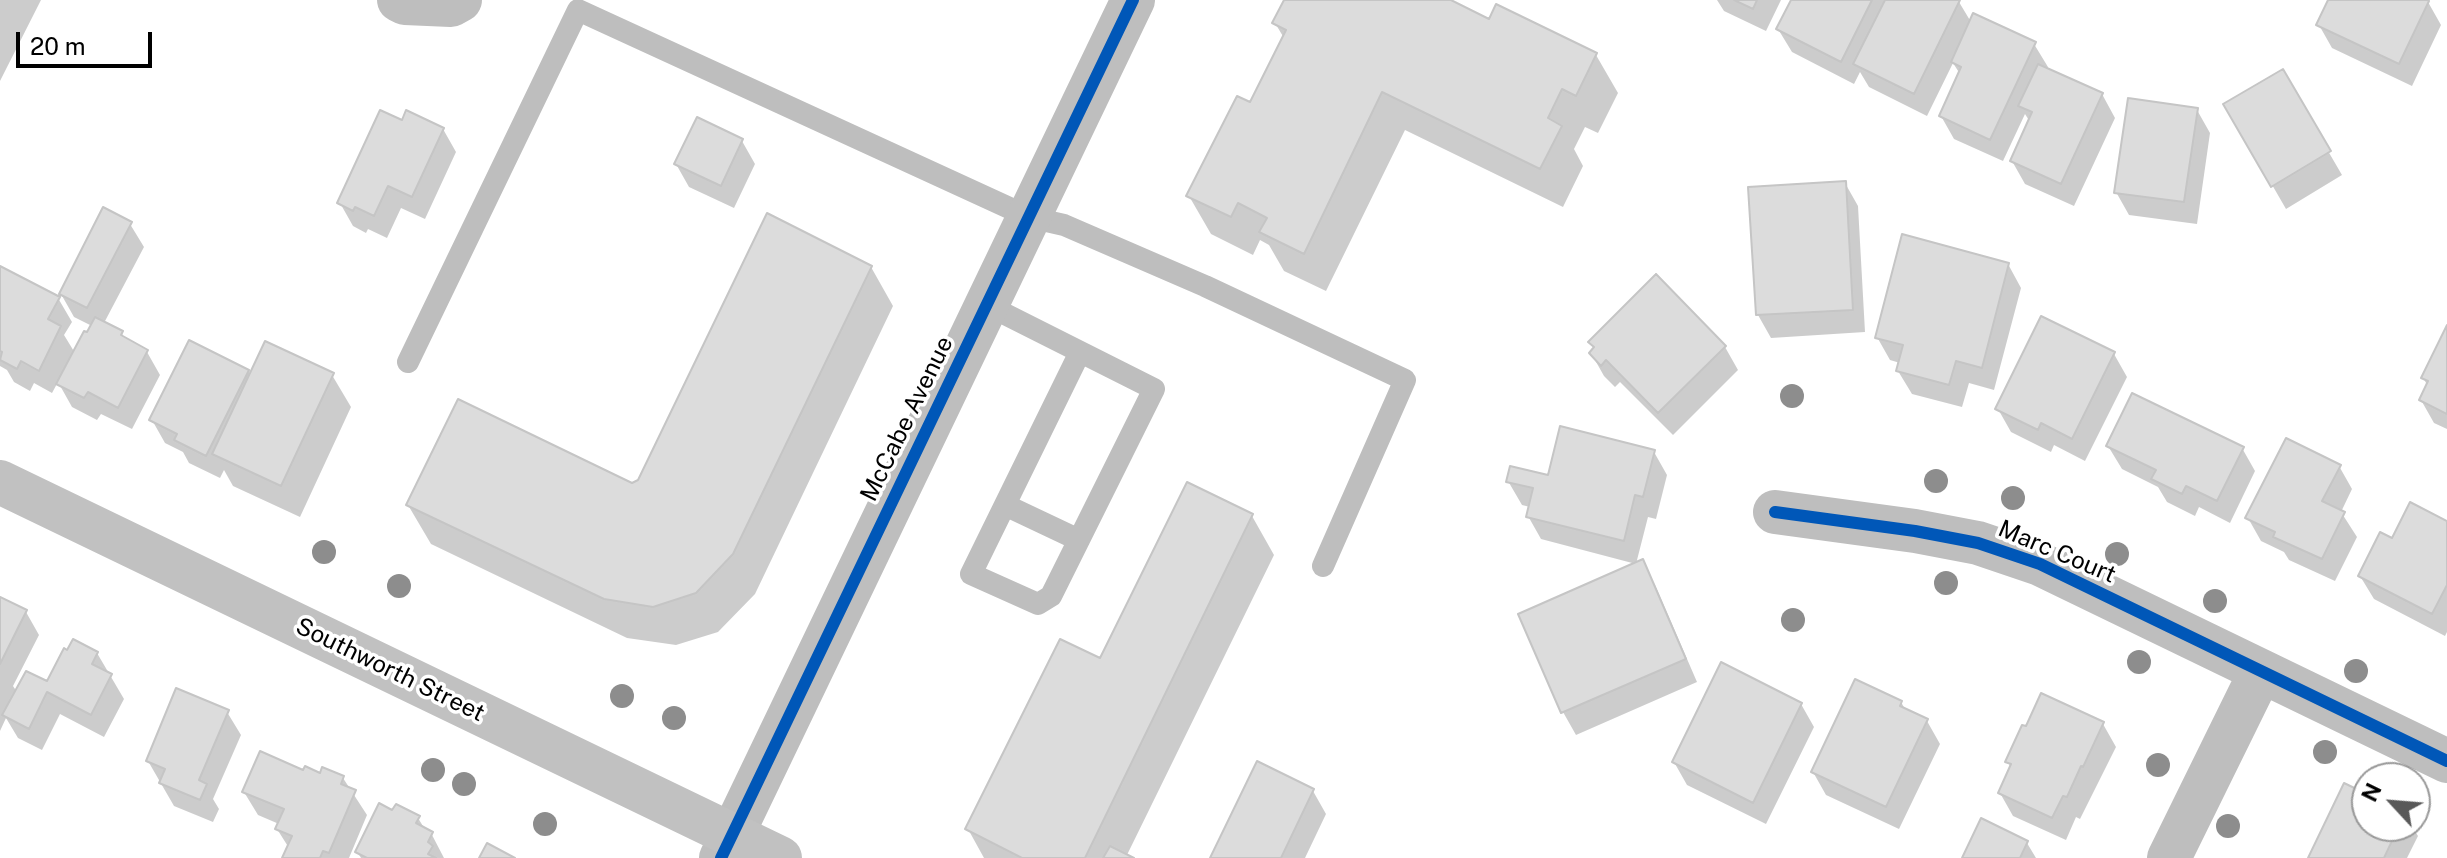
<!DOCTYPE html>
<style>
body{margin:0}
#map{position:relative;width:2447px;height:858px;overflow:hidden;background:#fff;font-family:"Public Sans",sans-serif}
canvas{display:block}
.north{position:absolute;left:2351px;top:762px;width:80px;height:80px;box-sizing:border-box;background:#fff;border:2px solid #999;border-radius:50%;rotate:296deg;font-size:22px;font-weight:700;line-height:32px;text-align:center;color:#000}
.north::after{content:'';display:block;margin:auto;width:28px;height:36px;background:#595959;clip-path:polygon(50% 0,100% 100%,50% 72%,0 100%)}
.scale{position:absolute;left:16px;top:32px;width:136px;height:36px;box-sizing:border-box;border:4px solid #000;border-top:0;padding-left:10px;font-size:24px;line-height:28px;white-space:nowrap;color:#000;-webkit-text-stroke:6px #fff;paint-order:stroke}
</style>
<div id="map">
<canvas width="2447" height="858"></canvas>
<div class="north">N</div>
<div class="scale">20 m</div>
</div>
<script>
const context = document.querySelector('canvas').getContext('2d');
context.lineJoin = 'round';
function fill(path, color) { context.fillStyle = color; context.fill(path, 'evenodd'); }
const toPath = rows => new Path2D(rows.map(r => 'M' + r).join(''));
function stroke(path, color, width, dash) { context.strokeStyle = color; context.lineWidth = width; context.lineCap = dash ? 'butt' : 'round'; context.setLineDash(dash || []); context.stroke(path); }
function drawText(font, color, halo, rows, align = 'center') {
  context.font = font + ' "Public Sans",sans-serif'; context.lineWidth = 7; context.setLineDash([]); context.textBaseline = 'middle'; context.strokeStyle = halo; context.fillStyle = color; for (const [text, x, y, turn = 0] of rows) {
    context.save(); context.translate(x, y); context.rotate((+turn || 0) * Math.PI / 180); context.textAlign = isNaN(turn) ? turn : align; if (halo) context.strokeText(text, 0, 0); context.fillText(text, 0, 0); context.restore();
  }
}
const shadow = toPath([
 [0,0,41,0,0,81],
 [1286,0,1449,0,1490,21,1596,55,1618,93,1598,133,1585,127,1574,149,1583,166,1563,207,1405,130,1326,291,1284,271,1269,245,1260,240,1253,255,1211,234,1189,196,1251,105,1284,38,1275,23],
 [1717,0,1781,0,1766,31,1724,11],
 [1793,0,1955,0,1959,2,1971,22,2034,44,2048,67,2046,70,2102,94,2115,118,2074,206,2025,184,2012,161,2030,122,2025,114,2003,161,1954,139,1941,116,1960,74,1953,63,1927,116,1869,87,1860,72,1854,84,1792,52,1778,29],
 [2330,0,2423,0,2428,2,2441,25,2412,86,2332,48,2319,25],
 [2282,72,2342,175,2286,209,2226,105],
 [2197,110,2210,133,2197,224,2129,215,2116,192],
 [403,123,443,129,456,152,425,219,401,208,387,238,368,229,366,233,353,226,340,203],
 [742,141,755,164,734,208,689,187,676,164],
 [1845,183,1858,206,1865,332,1771,338,1758,315],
 [130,224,144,247,104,323,121,332,126,341,147,352,160,375,132,429,101,414,97,420,72,407,58,382,52,393,34,383,30,391,14,382,7,370,0,366,0,268,58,298,72,322,64,335,75,353,92,326,74,317,61,294],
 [2008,264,2021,288,1994,390,1969,383,1962,407,1912,394,1898,371,1900,363,1890,360,1877,337],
 [871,267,893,306,755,594,718,632,676,645,627,638,431,544,408,505,632,485],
 [1656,277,1725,347,1738,370,1673,435,1620,382,1615,387,1604,376,1591,353,1595,349,1591,342],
 [2447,329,2447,429,2434,423,2421,400,2428,386,2423,378],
 [2114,354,2127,377,2085,461,2054,445,2051,452,2011,432,1998,409],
 [248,371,251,376,332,375,351,407,300,517,233,486,224,470,220,478,189,463,183,452,165,443,152,420],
 [2108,446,2242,448,2255,471,2230,523,2199,507,2195,516,2167,502,2158,487,2122,469],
 [1654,452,1667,475,1656,519,1648,517,1636,564,1541,539,1528,516,1530,507,1522,505,1508,481,1549,478],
 [2339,466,2352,489,2341,512,2357,537,2335,581,2289,560,2284,552,2261,541,2248,518],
 [1252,516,1274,555,1126,857,1129,858,984,858,968,829,1101,661],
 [2447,523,2447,632,2445,636,2374,599,2360,576],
 [1642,562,1655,585,1697,682,1576,735,1563,712],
 [0,599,26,612,39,635,13,686,17,692,47,684,97,653,124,699,104,737,60,714,42,750,18,738,6,718,0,731],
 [1901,702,1906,711,1927,721,1940,744,1899,829,1826,795,1813,772],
 [1801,704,1814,727,1766,824,1687,785,1674,762],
 [227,712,241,735,213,799,219,809,213,822,174,806,148,761],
 [2103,724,2116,747,2080,819,2076,817,2066,840,2013,816,2000,793,2011,768,2008,762],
 [304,772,343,778,367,815,349,858,284,858,289,848,277,829,279,824,258,815,244,792],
 [1313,791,1326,814,1305,858,1212,858],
 [2367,796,2367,826,2412,826,2418,836,2407,858,2310,858],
 [393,813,418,818,426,831,431,833,444,858,361,858,357,851],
 [2027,843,2036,858,1964,858]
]);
const building = toPath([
 [1284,0,1451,0,1489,19,1496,4,1597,53,1576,96,1562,89,1548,118,1562,126,1540,169,1382,92,1304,254,1259,232,1267,218,1238,203,1231,217,1186,196,1237,96,1250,102,1286,30,1272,23,1284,0],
 [1734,0,1757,0,1753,9,1734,0],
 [1791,0,1872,0,1841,62,1776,29,1791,0],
 [1885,0,1960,0,1914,94,1853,64,1885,0],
 [2328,0,2427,0,2429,1,2399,64,2316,25,2328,0],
 [1973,13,2036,42,1990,140,1939,116,1961,67,1951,62,1973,13],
 [2038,64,2103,93,2061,184,2010,161,2032,112,2018,106,2038,64],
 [2283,69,2331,151,2271,187,2223,104,2283,69],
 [2128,98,2198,108,2184,202,2114,193,2128,98],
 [380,110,402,120,406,110,444,128,412,197,388,186,374,216,355,207,353,211,337,203,380,110],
 [697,117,743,139,721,186,674,164,697,117],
 [1846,181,1853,310,1756,315,1748,187,1846,181],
 [103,207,132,222,87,308,59,294,103,207],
 [767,213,872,266,733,554,696,593,653,607,604,599,406,505,458,399,632,483,638,480,767,213],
 [1902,234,2009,263,1982,368,1956,361,1949,385,1896,371,1903,345,1875,338,1902,234],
 [0,266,60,297,48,319,61,326,39,371,21,361,17,369,0,360,2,352,0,351,0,266],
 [1656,274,1726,346,1658,413,1606,360,1601,366,1589,353,1594,347,1588,342,1656,274],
 [2041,316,2115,352,2072,439,2041,423,2038,430,1995,409,2041,316],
 [95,317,123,331,121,335,148,350,118,408,88,392,84,398,56,384,84,331,87,332,95,317],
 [2447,325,2447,414,2419,400,2428,381,2421,378,2447,325],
 [189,340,249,370,206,456,174,440,177,434,149,420,189,340],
 [265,341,334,373,281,486,212,454,265,341],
 [2132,393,2244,447,2217,501,2186,486,2182,494,2151,479,2156,470,2106,446,2132,393],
 [1560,426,1655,450,1643,497,1635,495,1624,541,1526,517,1533,488,1506,482,1510,466,1548,475,1560,426],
 [2286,438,2341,465,2322,501,2345,512,2322,559,2273,537,2275,532,2245,518,2286,438],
 [1187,482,1253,514,1085,858,1022,858,965,829,1060,639,1100,658,1187,482],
 [2410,502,2447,521,2447,585,2432,614,2358,576,2380,532,2392,538,2410,502],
 [1643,559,1686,659,1561,713,1518,614,1643,559],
 [0,597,27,610,0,664,0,597],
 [73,639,98,652,92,664,112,674,91,715,47,692,29,729,2,715,26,671,47,681,64,648,67,650,73,639],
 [1721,662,1802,703,1753,803,1672,762,1721,662],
 [1855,679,1902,701,1900,706,1928,719,1886,807,1811,772,1855,679],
 [176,688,229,710,199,780,207,784,200,800,159,783,165,769,146,761,176,688],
 [2041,693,2104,722,2083,767,2081,766,2067,797,2063,796,2052,818,1998,793,2011,764,2005,762,2022,725,2026,726,2041,693],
 [260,751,303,770,305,766,320,773,322,767,344,776,341,784,356,790,329,853,323,851,320,858,282,858,292,836,275,829,284,809,242,792,260,751],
 [1257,761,1314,789,1281,858,1210,858,1257,761],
 [2344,783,2367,794,2367,826,2399,826,2384,858,2308,858,2344,783],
 [379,803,392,810,396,804,420,816,416,823,433,832,428,842,433,846,428,854,436,858,367,858,355,852,379,803],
 [1981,818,2028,841,2020,858,1962,858,1981,818],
 [487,843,515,858,479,858,487,843],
 [1110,846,1134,858,1103,858,1110,846]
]);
const service = toPath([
 [987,305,1154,389,1051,596,1038,604,971,574,1080,352],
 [408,362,578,10,1029,217,1064,225,1205,286,1405,380,1323,566],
 [1005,505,1079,540]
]);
const minor = toPath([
 [399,0,405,3,451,5,460,0],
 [1775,512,1915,531,1978,543,2040,564,2447,761],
 [721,858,1133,0],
 [2169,858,2261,671]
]);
const secondary = toPath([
 [0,482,780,858]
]);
const cycleway = toPath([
 [1775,512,1915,531,1978,543,2040,564,2447,761],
 [721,858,1133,0]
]);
const trees = [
 [1792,396],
 [1936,481],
 [2013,498],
 [324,552],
 [2117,554],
 [1946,583],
 [399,586],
 [2215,601],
 [1793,620],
 [2139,662],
 [2356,671],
 [622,696],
 [674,718],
 [2325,752],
 [2158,765],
 [433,770],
 [464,784],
 [545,824],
 [2228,826]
];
const streetNames = [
 ["McCabe Avenue",907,419,-64],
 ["Marc Court",2057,552,23],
 ["Southworth Street",390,670,26]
];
fill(shadow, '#0003');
fill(building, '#dcdcdc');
stroke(building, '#c5c5c5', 2);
stroke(service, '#bebebe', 22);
stroke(minor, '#bebebe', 44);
stroke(secondary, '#c1c1c1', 44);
stroke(cycleway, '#0057b8', 12);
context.fillStyle = '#8d8d8d';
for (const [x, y] of trees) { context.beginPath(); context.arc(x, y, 12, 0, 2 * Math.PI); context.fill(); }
drawText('24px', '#000', '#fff', streetNames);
</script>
